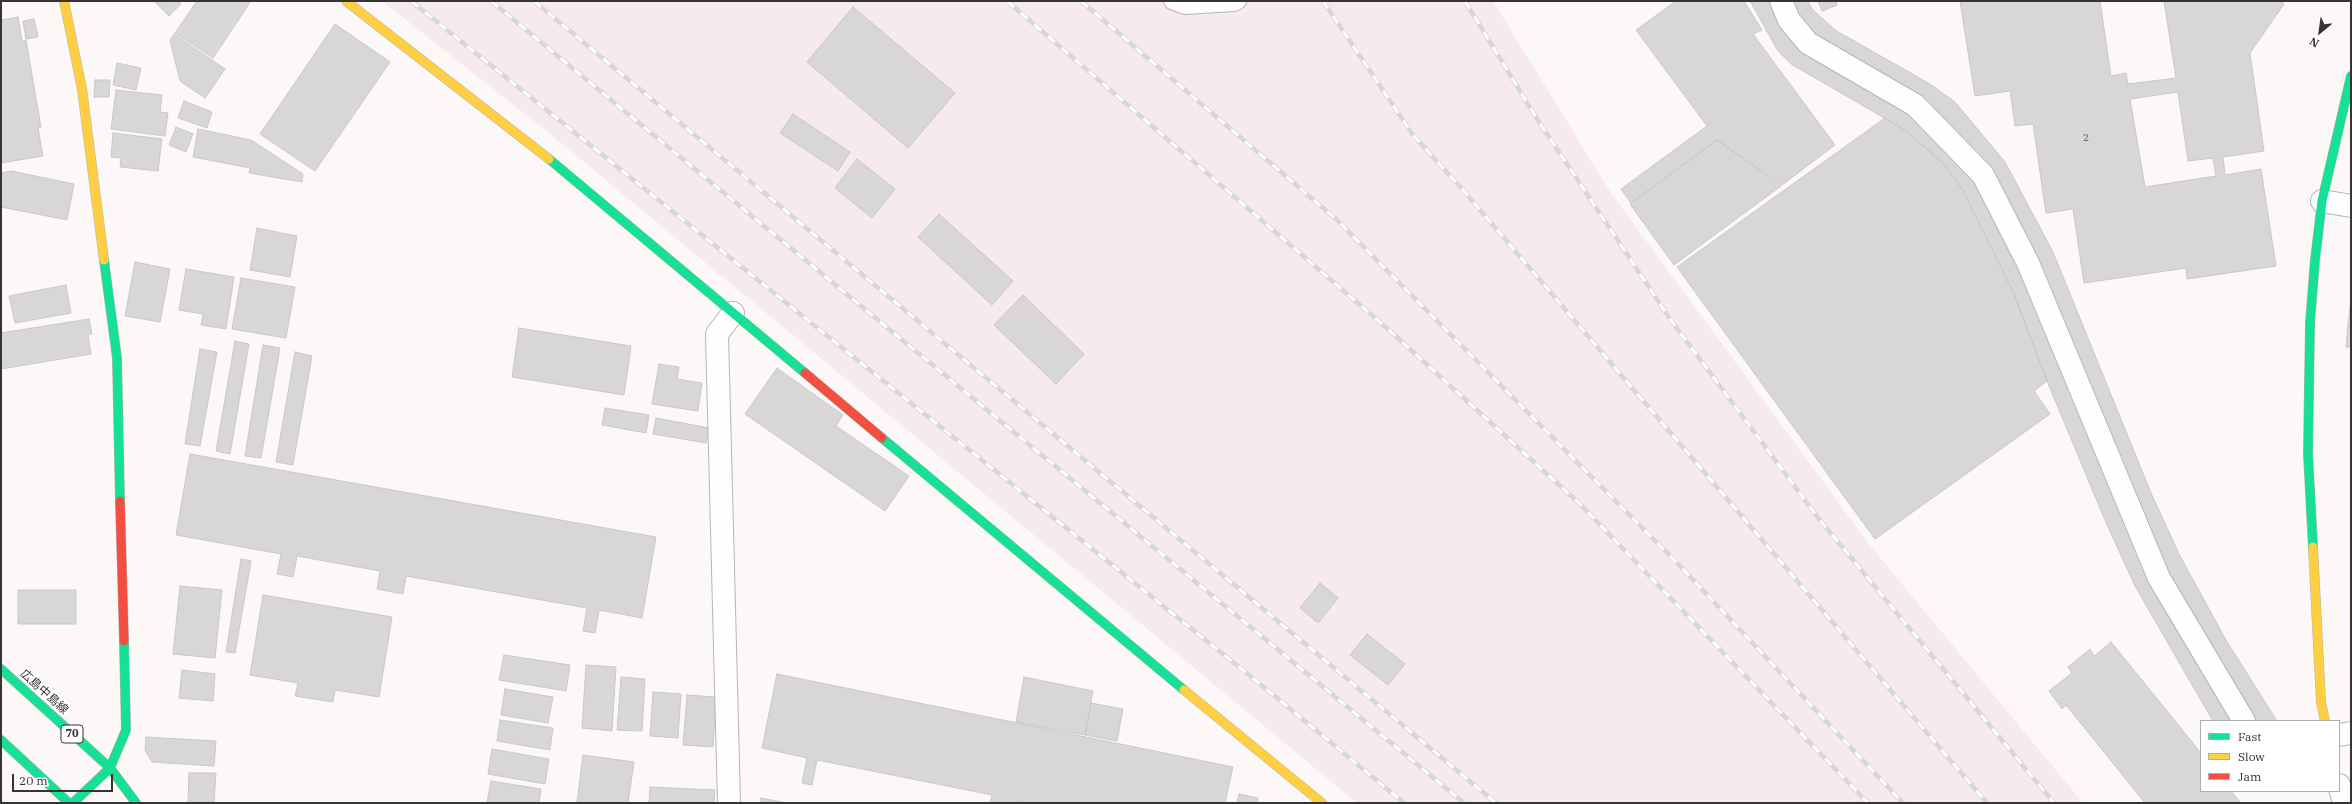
<!DOCTYPE html>
<meta charset="utf-8">
<style>
body{margin:0}
#map{position:relative;width:2352px;height:804px;overflow:hidden;background:#fcf8f8;font-family:"IBM Plex Serif",serif}
canvas{display:block}
.frame{position:absolute;inset:0;border:2px solid #363333;pointer-events:none}
.legend{position:absolute;left:2200px;top:720px;width:140px;height:72px;box-sizing:border-box;background:#fff;border:1px solid #afadad;margin:0;padding:5px 7px;list-style:none;font-size:12px;color:#363333}
.legend li{display:flex;align-items:center;gap:8px;height:20px}
.legend b{width:20px;border:1px solid #afadad}
.north{position:absolute;left:2300px;top:12px;width:40px;height:40px;-webkit-text-stroke:3px #fff;paint-order:stroke;rotate:209deg;font-size:11px;font-weight:700;line-height:16px;text-align:center;color:#363333}
.north::after{content:'';display:block;margin:auto;width:14px;height:18px;background:#363333;clip-path:polygon(50% 0,100% 100%,50% 72%,0 100%)}
.scale{position:absolute;left:12px;top:774px;width:101px;height:18px;box-sizing:border-box;border:2px solid #363333;border-top:0;padding-left:5px;font-size:12px;line-height:14px;white-space:nowrap;color:#363333;-webkit-text-stroke:3px #fff;paint-order:stroke}
</style>
<div id="map">
<canvas width="2352" height="804"></canvas>
<div class="frame"></div>
<ul class="legend">
<li><b style="height:5px;background:#16e098"></b>Fast</li>
<li><b style="height:5px;background:#ffcf43"></b>Slow</li>
<li><b style="height:5px;background:#f24e42"></b>Jam</li>
</ul>
<div class="north">N</div>
<div class="scale">20 m</div>
</div>
<script>
const context = document.querySelector('canvas').getContext('2d');
context.lineJoin = 'round';
function fill(path, color) { context.fillStyle = color; context.fill(path, 'evenodd'); }
const toPath = rows => new Path2D(rows.map(r => 'M' + r).join(''));
function stroke(path, color, width, dash) { context.strokeStyle = color; context.lineWidth = width; context.lineCap = dash ? 'butt' : 'round'; context.setLineDash(dash || []); context.stroke(path); }
function drawText(font, color, halo, rows, align = 'center') {
  context.font = font + ' "IBM Plex Serif","Noto Sans JP",serif'; context.lineWidth = 3.5; context.setLineDash([]); context.textBaseline = 'middle'; context.strokeStyle = halo; context.fillStyle = color; for (const [text, x, y, turn = 0] of rows) {
    context.save(); context.translate(x, y); context.rotate((+turn || 0) * Math.PI / 180); context.textAlign = isNaN(turn) ? turn : align; if (halo) context.strokeText(text, 0, 0); context.fillText(text, 0, 0); context.restore();
  }
}
const built = toPath([
 [382,1,1493,1,1611,193,1869,544,2083,803,1357,803,554,137]
]);
const building = toPath([
 [154,1,178,1,181,4,169,16,154,1],
 [197,1,251,1,213,58,175,33,197,1],
 [1676,1,1744,1,1762,30,1753,34,1835,145,1782,185,1717,140,1631,203,1621,189,1707,126,1636,30,1676,1],
 [1750,1,1808,1,1812,9,1835,30,1930,84,1955,102,2005,162,2053,252,2151,493,2180,556,2226,640,2277,721,2213,721,2135,586,2104,518,2047,381,2014,294,1961,187,1943,163,1905,130,1791,64,1778,51,1750,1],
 [1818,1,1836,1,1837,5,1822,11,1818,1],
 [1960,1,2100,1,2111,76,2126,73,2128,84,2176,78,2164,1,2281,1,2284,4,2250,53,2264,151,2223,157,2225,175,2261,169,2276,266,2187,279,2186,268,2084,283,2073,209,2046,213,2033,124,2015,126,2010,91,1975,96,1960,1],
 [2178,92,2188,161,2213,158,2216,176,2145,187,2130,99,2178,92],
 [853,7,955,93,908,148,807,62,853,7],
 [18,17,22,41,26,40,41,127,38,128,43,156,1,163,1,20,18,17],
 [34,19,38,37,26,39,23,21,34,19],
 [335,24,390,62,315,171,260,134,335,24],
 [174,34,225,69,205,98,180,81,170,40,174,34],
 [117,63,141,68,136,90,113,85,117,63],
 [95,80,110,80,109,97,94,97,95,80],
 [116,90,162,95,160,112,168,113,165,136,111,129,116,90],
 [184,101,212,112,207,128,178,118,184,101],
 [793,114,850,152,838,171,780,133,793,114],
 [1885,118,1905,130,1943,163,1964,192,2014,294,2047,381,2034,391,2050,414,1875,539,1677,267,1885,118],
 [176,127,193,134,186,152,169,145,176,127],
 [198,129,251,140,303,174,302,182,249,173,250,168,193,157,198,129],
 [113,133,162,139,158,171,120,167,121,158,111,157,113,133],
 [1717,140,1781,186,1674,265,1630,204,1717,140],
 [857,159,895,189,872,218,835,188,857,159],
 [11,171,74,184,67,220,1,207,1,173,11,171],
 [939,214,1013,281,992,305,918,237,939,214],
 [257,228,297,236,290,277,250,270,257,228],
 [135,262,170,269,160,322,125,316,135,262],
 [186,269,234,277,226,329,201,325,203,314,179,310,186,269],
 [241,278,295,287,286,338,232,329,241,278],
 [66,285,71,313,15,323,9,296,66,285],
 [1023,295,1084,354,1056,384,994,325,1023,295],
 [2351,295,2351,347,2346,347,2351,295],
 [89,319,92,334,88,335,91,354,1,369,1,333,89,319],
 [519,328,631,346,624,395,512,377,519,328],
 [235,341,249,344,230,454,216,451,235,341],
 [263,345,280,348,261,458,245,456,263,345],
 [200,349,217,352,200,446,185,444,200,349],
 [295,352,312,356,293,465,276,462,295,352],
 [659,364,679,367,677,379,702,383,698,411,652,404,659,364],
 [777,368,843,415,836,426,909,476,885,511,745,414,777,368],
 [605,408,649,415,646,433,602,425,605,408],
 [656,418,709,428,706,443,653,434,656,418],
 [190,454,656,537,642,618,599,610,595,633,583,631,587,608,406,576,403,594,377,589,380,571,297,556,293,577,277,574,281,554,176,535,190,454],
 [241,559,251,561,235,653,226,652,241,559],
 [1320,583,1338,598,1318,623,1300,608,1320,583],
 [180,586,222,590,215,658,173,654,180,586],
 [18,590,76,590,76,624,18,624,18,590],
 [263,595,392,617,379,697,335,690,333,702,295,696,298,683,250,675,263,595],
 [1367,634,1405,664,1388,685,1350,655,1367,634],
 [2111,642,2201,753,2201,791,2231,791,2241,803,2145,803,2066,705,2062,709,2049,691,2072,673,2068,667,2090,649,2094,656,2111,642],
 [504,655,570,665,566,691,499,680,504,655],
 [586,665,616,667,612,731,582,728,586,665],
 [182,670,215,674,213,701,179,698,182,670],
 [777,674,1233,767,1225,803,1028,803,1017,801,1016,803,990,803,992,795,817,760,812,785,802,783,807,758,762,748,777,674],
 [621,677,645,679,642,731,617,730,621,677],
 [1024,677,1093,691,1085,735,1016,722,1024,677],
 [505,689,553,697,548,723,501,715,505,689],
 [653,692,681,694,678,738,650,736,653,692],
 [687,695,716,697,713,747,683,745,687,695],
 [1091,703,1123,709,1117,741,1085,735,1091,703],
 [500,720,553,728,550,750,497,741,500,720],
 [146,737,216,741,214,766,152,762,145,750,146,737],
 [492,749,549,759,545,784,488,774,492,749],
 [583,755,634,762,628,803,577,803,583,755],
 [189,773,216,773,214,803,188,803,189,773],
 [491,781,541,789,539,803,487,803,491,781],
 [650,787,715,790,714,803,649,803,650,787],
 [1239,794,1258,798,1257,803,1237,803,1239,794],
 [761,798,787,803,760,803,761,798]
]);
const lane = toPath([
 [1172,1,1185,6,1234,3,1238,1]
]);
const street = toPath([
 [1781,1,1789,20,1808,43,1915,105,1983,175,2028,263,2159,578,2244,721],
 [2322,201,2351,206],
 [2339,735,2351,733],
 [2339,785,2344,803],
 [729,803,717,334,733,313]
]);
const fast = toPath([
 [549,159,805,373],
 [104,260,117,358,120,501],
 [882,438,1184,690],
 [2313,547,2308,454,2310,323,2315,260,2322,201,2351,76],
 [1,669,110,768,136,803],
 [1,740,69,803],
 [73,803,110,768,126,730,124,641]
]);
const slow = toPath([
 [64,1,82,89,104,260],
 [346,1,549,159],
 [2313,547,2321,702,2325,721],
 [1184,690,1322,803]
]);
const jam = toPath([
 [805,373,882,438],
 [120,501,124,641]
]);
const rail = toPath([
 [411,1,1254,679,1404,803],
 [491,1,1464,803],
 [534,1,1496,803],
 [1007,1,1389,330,1580,504,1868,803],
 [1081,1,1337,220,1681,567,1903,803],
 [1323,1,1413,135,1463,190,1987,803],
 [1465,1,1537,119,1670,319,1819,519,2054,803]
]);
const numberNames = [
 ["2",2086,138]
];
const shields = [
 [72,734,22]
];
const shieldNames = [
 ["70",72,734]
];
const streetNames = [
 ["広島中島線",44,692,42]
];
fill(built, '#f6eaec');
fill(building, '#d9d6d6');
stroke(building, '#cac7c7', 1);
stroke(lane, '#b7b4b4', 18);
stroke(street, '#b7b4b4', 24);
stroke(fast, '#b7b4b4', 10);
stroke(slow, '#b7b4b4', 10);
stroke(jam, '#b7b4b4', 10);
stroke(lane, '#fffefe', 16);
stroke(street, '#fffefe', 22);
stroke(fast, '#16e098', 9);
stroke(slow, '#ffcf43', 9);
stroke(jam, '#f24e42', 9);
stroke(rail, '#d7d7d7', 4.5);
stroke(rail, '#fff', 3, [9]);
drawText('10px', '#5f5c5c', null, numberNames);
for (const [x, y, w] of shields) { const box = new Path2D(); box.roundRect(x - w / 2, y - 9, w, 18, 3); context.fillStyle = '#fff'; context.fill(box); stroke(box, '#363333', 1); }
drawText('bold 11px', '#363333', null, shieldNames);
drawText('12px', '#363333', '#fff', streetNames);
</script>
